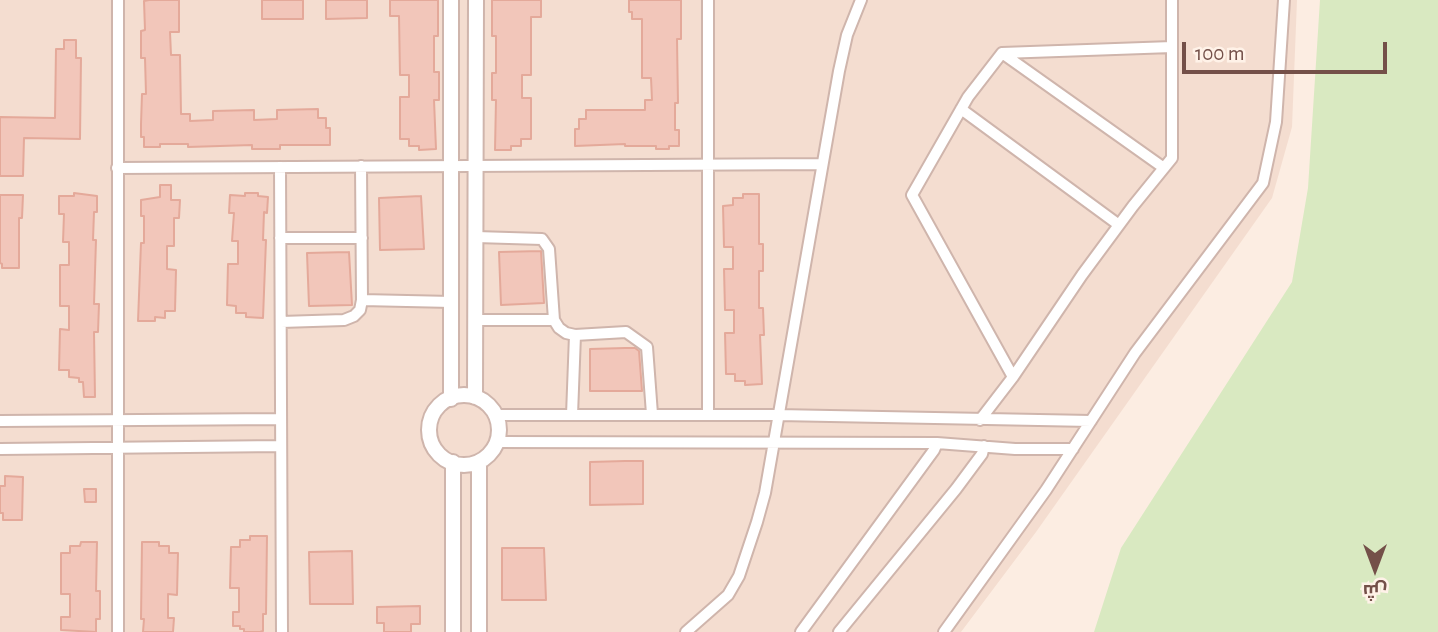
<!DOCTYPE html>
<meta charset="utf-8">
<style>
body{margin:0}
#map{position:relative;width:1438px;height:632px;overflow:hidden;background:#fcede2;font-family:"Alegreya Sans",Cairo,sans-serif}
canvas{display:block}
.north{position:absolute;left:1340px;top:534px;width:70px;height:70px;-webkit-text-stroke:5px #fff2e8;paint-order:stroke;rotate:180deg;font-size:19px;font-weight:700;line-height:28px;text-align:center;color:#745049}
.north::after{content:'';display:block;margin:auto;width:24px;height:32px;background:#745049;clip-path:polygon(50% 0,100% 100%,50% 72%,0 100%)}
.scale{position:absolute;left:1182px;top:42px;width:205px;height:32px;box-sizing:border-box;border:4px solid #745049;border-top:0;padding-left:9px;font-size:21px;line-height:24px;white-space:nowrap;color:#745049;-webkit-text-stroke:5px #fff2e8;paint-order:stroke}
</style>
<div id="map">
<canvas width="1438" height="632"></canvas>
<div class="north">ش</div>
<div class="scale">100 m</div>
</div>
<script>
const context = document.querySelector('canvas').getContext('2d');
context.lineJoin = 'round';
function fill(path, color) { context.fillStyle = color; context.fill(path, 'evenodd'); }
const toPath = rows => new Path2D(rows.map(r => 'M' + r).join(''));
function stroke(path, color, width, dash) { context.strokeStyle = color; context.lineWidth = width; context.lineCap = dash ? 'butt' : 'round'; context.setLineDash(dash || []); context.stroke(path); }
const residential = toPath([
 [0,0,1297,0,1292,127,1272,198,1036,532,961,632,0,632]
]);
const green = toPath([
 [1320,0,1438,0,1438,632,1094,632,1121,548,1292,282,1308,188]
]);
const building = toPath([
 [149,0,179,0,179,32,170,32,171,55,180,55,181,114,190,114,190,121,213,120,213,111,254,110,254,120,277,119,277,110,318,109,318,118,326,118,326,128,330,128,330,145,280,145,280,149,252,149,252,145,188,147,188,144,160,144,160,147,144,147,144,137,141,137,141,124,142,94,146,94,145,58,141,58,141,31,145,30,144,1,149,0],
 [262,0,303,0,303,19,262,19,262,0],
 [326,0,367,0,367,18,326,19,326,0],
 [390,0,438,0,438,36,434,36,434,72,439,72,439,100,434,100,436,149,419,150,419,146,409,146,409,139,400,139,400,97,409,97,409,75,400,75,399,16,390,16,390,0],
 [492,0,541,0,541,17,531,17,531,75,522,75,522,98,531,98,531,139,521,139,521,146,511,146,511,150,495,150,496,100,492,100,492,73,496,73,496,36,492,36,492,0],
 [629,0,681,0,681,39,677,39,678,103,675,103,675,130,679,130,679,146,669,146,669,149,656,149,656,146,625,146,625,144,575,146,575,129,579,129,579,119,586,119,586,110,645,110,645,100,652,100,651,78,642,78,642,19,632,19,632,12,629,12,629,0],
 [64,40,76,40,76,58,81,58,80,139,24,138,23,176,0,176,0,117,55,118,56,49,64,49,64,40],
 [160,185,171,185,171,200,180,200,179,218,174,218,174,246,167,246,167,269,176,270,175,311,165,311,165,318,155,317,155,321,138,321,141,243,144,243,144,216,141,216,141,200,160,197,160,185],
 [74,193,97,196,97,212,94,212,93,240,96,240,94,304,99,304,98,332,94,332,95,397,84,397,83,382,79,382,79,378,69,377,69,370,59,370,60,329,69,330,69,306,60,306,60,265,69,265,69,242,63,242,64,214,59,214,59,196,74,196,74,193],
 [245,193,258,193,258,196,268,197,267,213,264,212,263,240,266,240,263,318,246,317,246,313,236,313,236,306,227,305,228,264,238,264,238,241,232,241,234,213,229,213,230,195,245,196,245,193],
 [743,194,759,194,759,244,763,244,763,271,759,271,759,308,763,308,764,335,760,335,762,384,745,385,745,381,735,381,735,374,726,374,725,333,734,333,734,310,725,310,724,269,733,269,733,247,724,247,723,206,733,205,733,198,743,198,743,194],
 [0,195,23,195,22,218,19,218,19,268,2,268,2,264,0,263,0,195],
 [421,196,424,249,380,250,379,198,421,196],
 [541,251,544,303,501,305,499,252,541,251],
 [349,252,352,305,309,306,307,253,349,252],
 [625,348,635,348,639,351,642,391,590,391,590,349,625,348],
 [625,461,643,461,643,504,590,505,590,462,625,461],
 [5,476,23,477,22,520,3,520,3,513,0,513,0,486,5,486,5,476],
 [84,489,96,489,96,502,85,502,84,489],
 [250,536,267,536,266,614,263,614,263,631,260,632,244,632,244,629,240,629,240,626,233,626,233,612,239,612,239,588,230,588,231,547,240,547,240,540,250,540,250,536],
 [81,542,97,542,96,591,100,591,100,619,96,619,96,632,61,630,61,617,70,617,70,594,61,594,61,553,70,553,70,546,80,546,81,542],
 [142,542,159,542,159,546,169,546,169,553,178,553,177,595,168,594,168,618,174,618,173,632,143,632,144,619,141,619,142,542],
 [502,548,544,548,546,600,502,600,502,548],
 [352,551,353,604,310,604,309,552,352,551],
 [420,606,420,624,411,624,411,632,384,632,384,623,377,623,377,607,420,606]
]);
const minor = toPath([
 [118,0,118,632],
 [1002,53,1164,168],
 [961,109,1119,225],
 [280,167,282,632],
 [117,168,822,164],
 [476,237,542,239,549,249,554,320,559,328,566,333,575,335,626,332,647,347,652,414],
 [280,238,362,238],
 [362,300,452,302],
 [476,320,554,320],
 [281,322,344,320,354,316,360,310,362,300,361,166],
 [1013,377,912,195,968,97,1002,53,1172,47],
 [495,415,778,415,1091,421],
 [572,415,575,335],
 [708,415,708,0],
 [980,420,1013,377,1082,275,1133,206,1172,158,1172,0],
 [0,421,281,419],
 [497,442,937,443,1015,449,1073,449],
 [0,449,281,446],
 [686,632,728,595,739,576,757,522,765,493,839,71,847,35,861,0],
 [801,632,934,450,937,443],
 [839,632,956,489,982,454,984,446],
 [944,632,1046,490,1135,353,1263,183,1276,122,1284,0]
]);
const tertiary = toPath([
 '429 430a35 35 0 1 1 70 0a35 35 0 1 1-70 0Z',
 [475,397,476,0],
 [451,399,451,0],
 [479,462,479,632],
 [453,632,453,462]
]);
fill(residential, '#f4ddd0');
fill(green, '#d9e9c1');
fill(building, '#f2c6ba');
stroke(building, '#e4a99a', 2);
stroke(minor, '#cfb5ac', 14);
stroke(tertiary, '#cfb5ac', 18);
stroke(minor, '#fff', 10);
stroke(tertiary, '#fff', 14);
</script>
